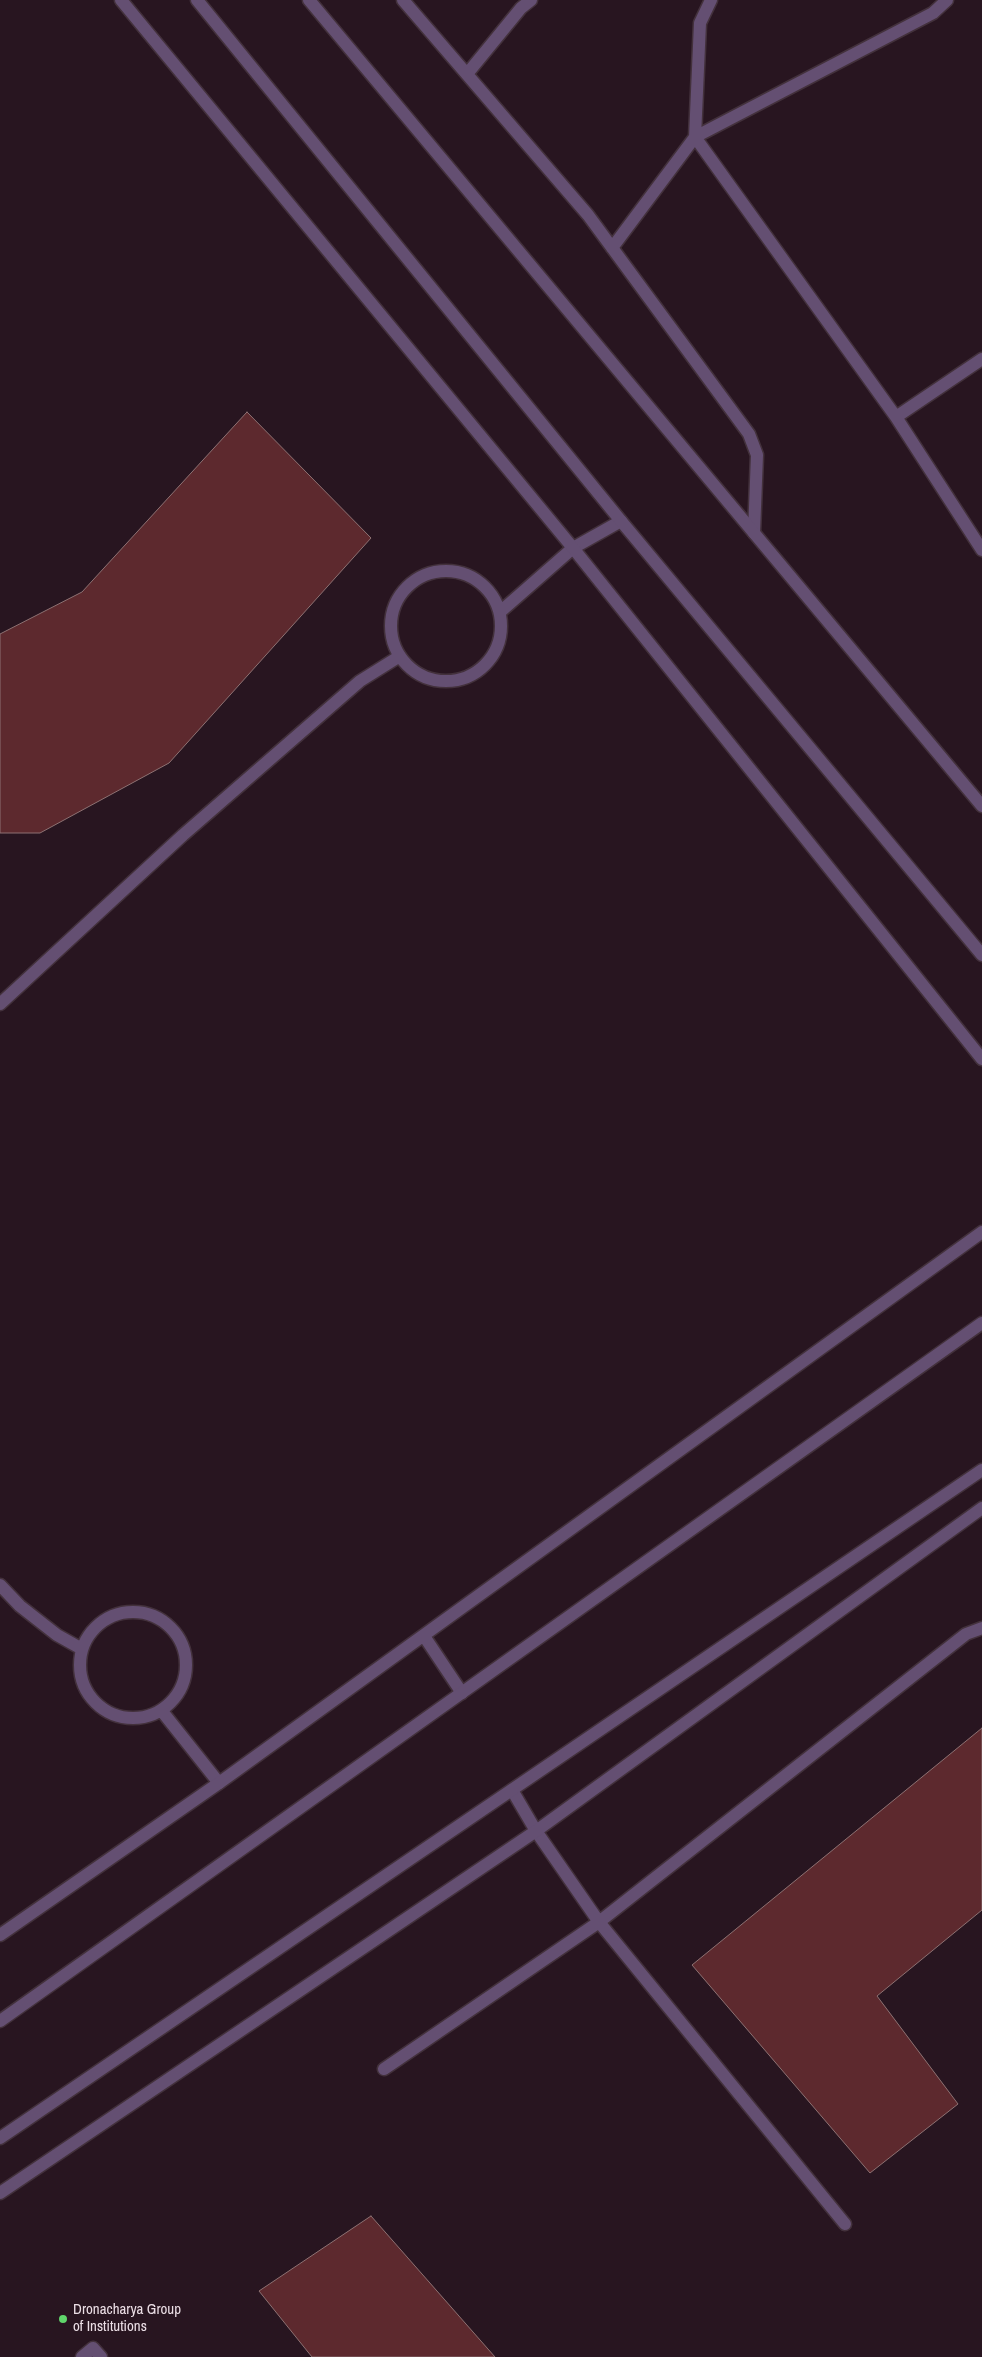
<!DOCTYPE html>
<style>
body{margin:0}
canvas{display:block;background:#281520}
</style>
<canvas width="982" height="2357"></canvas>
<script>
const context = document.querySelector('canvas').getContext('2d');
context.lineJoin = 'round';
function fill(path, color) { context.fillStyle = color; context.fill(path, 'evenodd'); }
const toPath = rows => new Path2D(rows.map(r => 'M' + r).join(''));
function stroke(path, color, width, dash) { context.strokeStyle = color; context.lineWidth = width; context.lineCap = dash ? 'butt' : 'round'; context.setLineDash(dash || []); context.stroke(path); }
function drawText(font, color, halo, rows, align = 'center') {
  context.font = font + ' "Archivo Narrow",sans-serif'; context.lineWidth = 4; context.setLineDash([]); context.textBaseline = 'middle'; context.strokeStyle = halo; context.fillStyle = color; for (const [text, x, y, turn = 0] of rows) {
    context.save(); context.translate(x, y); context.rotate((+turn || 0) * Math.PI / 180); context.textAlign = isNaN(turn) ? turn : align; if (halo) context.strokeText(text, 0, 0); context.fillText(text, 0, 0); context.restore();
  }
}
const building = toPath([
 [247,412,371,538,169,763,40,833,0,833,0,634,82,592,247,412],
 [982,1728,982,1910,877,1996,958,2104,870,2173,692,1965,982,1728],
 [371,2216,495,2357,312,2357,259,2291,371,2216]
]);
const service = toPath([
 [403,0,588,215,749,434,757,455,754,533],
 [711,0,700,23,695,137,933,13,947,0],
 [467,74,521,8,531,0],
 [612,248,695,137,896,417,982,550],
 [896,417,982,359],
 '391 626a55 55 0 1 1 110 0a55 55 0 1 1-110 0Z',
 [500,612,573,548,621,521],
 [0,1004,183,835,360,681,400,656],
 [0,1585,20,1606,57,1635,82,1649],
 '80 1665a53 53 0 1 1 106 0a53 53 0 1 1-106 0Z',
 [161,1710,219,1783],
 [512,1790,536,1831,599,1922,845,2224],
 [384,2069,599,1922,966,1634,982,1628],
 [82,2357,93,2348,101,2357]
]);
const minor = toPath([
 [121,0,573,548,982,1059],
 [424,1636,462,1693],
 [0,1935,219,1783,982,1232],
 [0,2193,536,1831,982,1508]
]);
const tertiary = toPath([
 [197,0,621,521,982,955],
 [309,0,982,806],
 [0,2021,982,1323],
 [0,2138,982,1470]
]);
const markers = [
 [63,2319,5,"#60d56b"]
];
const poiNames = [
 ["Dronacharya Group",73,2310],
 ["of Institutions",73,2327]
];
fill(building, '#5d292e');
stroke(building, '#8d7172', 1);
stroke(service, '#43313c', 15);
stroke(minor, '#43313c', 15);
stroke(tertiary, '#43313c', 15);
stroke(service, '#644f72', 12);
stroke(minor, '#644f72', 12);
stroke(tertiary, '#644f72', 12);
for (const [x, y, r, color] of markers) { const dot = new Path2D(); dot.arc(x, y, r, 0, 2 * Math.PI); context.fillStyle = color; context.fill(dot); stroke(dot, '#281520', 2); }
drawText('15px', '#ebdee5', '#281520', poiNames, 'left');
</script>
